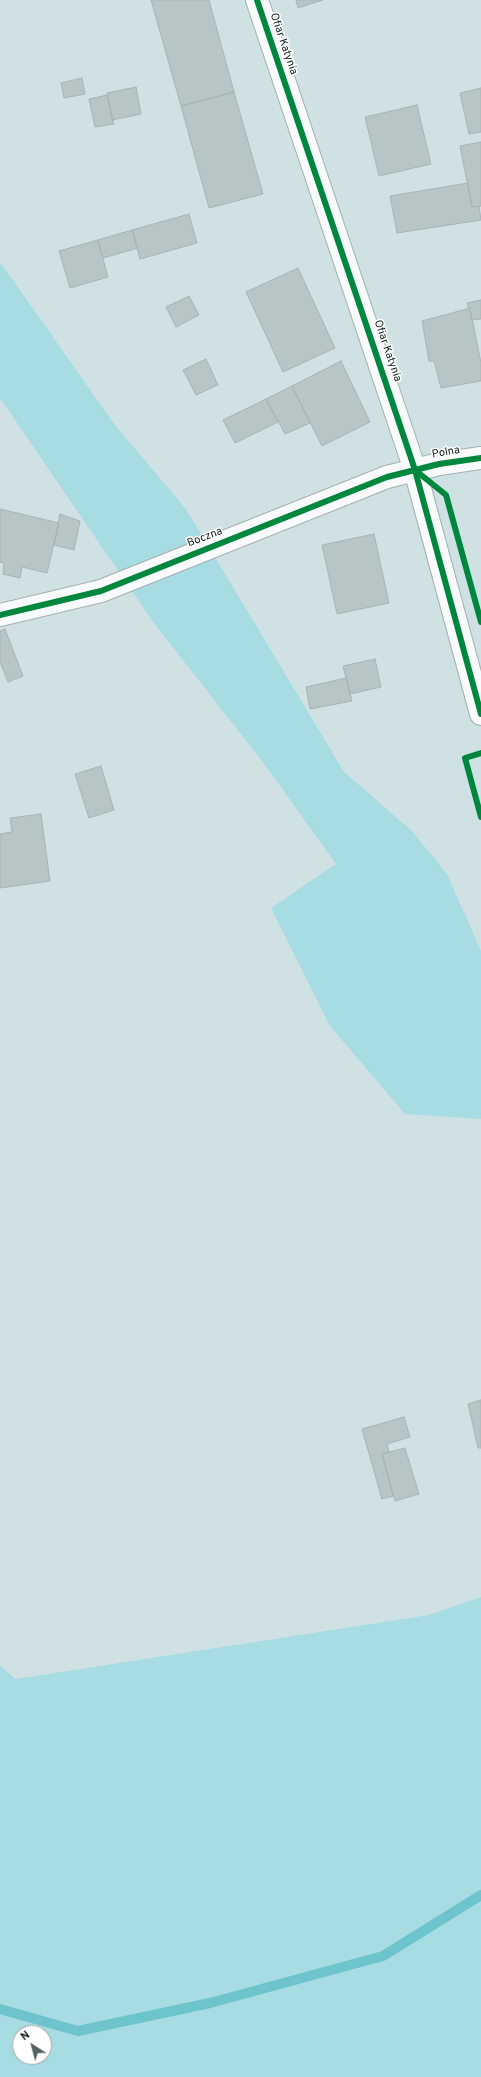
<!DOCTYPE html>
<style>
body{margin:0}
#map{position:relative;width:481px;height:2077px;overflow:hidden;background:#d0e1e3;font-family:Overpass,sans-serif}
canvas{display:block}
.north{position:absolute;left:12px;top:2025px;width:40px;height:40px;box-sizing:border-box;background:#fff;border:1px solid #9fa4a4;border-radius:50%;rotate:324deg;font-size:11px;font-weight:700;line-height:16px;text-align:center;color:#0f1b1c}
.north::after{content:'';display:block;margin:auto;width:14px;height:18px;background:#536062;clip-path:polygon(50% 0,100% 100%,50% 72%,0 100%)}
</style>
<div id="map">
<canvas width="481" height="2077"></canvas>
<div class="north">N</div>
</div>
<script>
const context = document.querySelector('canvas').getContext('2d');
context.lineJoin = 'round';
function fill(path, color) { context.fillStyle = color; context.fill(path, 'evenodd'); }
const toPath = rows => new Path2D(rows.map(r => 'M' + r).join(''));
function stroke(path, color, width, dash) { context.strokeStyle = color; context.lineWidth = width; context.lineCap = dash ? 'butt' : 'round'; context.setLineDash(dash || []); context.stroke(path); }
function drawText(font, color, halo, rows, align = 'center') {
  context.font = font + ' Overpass,sans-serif'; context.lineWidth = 3; context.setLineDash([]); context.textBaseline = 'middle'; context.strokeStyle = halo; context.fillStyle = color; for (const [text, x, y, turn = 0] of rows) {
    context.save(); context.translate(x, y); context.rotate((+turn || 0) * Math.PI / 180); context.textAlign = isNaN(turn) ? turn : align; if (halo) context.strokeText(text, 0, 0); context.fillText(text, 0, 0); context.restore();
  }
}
const green = toPath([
 [0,262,115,425,186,509,344,772,412,831,447,874,481,951,481,1119,405,1114,330,1026,271,908,336,864,262,761,153,622,0,398],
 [481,1597,481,2077,0,2077,0,1666,16,1679,429,1615],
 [20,2033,44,2033,44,2057,20,2057]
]);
const stream = toPath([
 [0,2009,78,2031,210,2003,383,1956,481,1895]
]);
const building = toPath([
 [151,0,209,0,234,92,181,106,151,0],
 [296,0,323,0,298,8,296,0],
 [82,78,85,94,64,98,61,83,82,78],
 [136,87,141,114,112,120,107,93,136,87],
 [481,88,481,132,469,134,460,93,481,88],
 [234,92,263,194,209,208,181,106,234,92],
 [107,95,114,124,95,127,89,99,107,95],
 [417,105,431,164,379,176,365,117,417,105],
 [481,142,481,206,472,207,460,146,481,142],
 [468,183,472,207,479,206,481,220,397,233,390,196,468,183],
 [189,214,197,243,140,259,132,230,189,214],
 [132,230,138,248,103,258,98,240,132,230],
 [98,240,108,277,70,288,59,251,98,240],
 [298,268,335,348,283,372,246,292,298,268],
 [189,296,199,315,176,327,166,307,189,296],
 [481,300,481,319,472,320,467,303,481,300],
 [470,308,481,363,481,381,441,388,434,361,429,361,422,321,470,308],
 [206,359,218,385,196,395,183,370,206,359],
 [341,361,370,422,322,446,292,386,341,361],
 [292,386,310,423,285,434,266,399,292,386],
 [266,399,278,422,235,443,223,420,266,399],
 [0,509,59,523,47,573,22,567,20,578,3,574,4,563,0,562,0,509],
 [60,514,80,521,74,550,54,545,60,514],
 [374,534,389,603,337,614,322,545,374,534],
 [5,629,23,676,8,682,0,662,0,631,5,629],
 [375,659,381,687,350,694,343,666,375,659],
 [346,678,352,701,310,709,306,687,346,678],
 [101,766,114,810,89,818,75,774,101,766],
 [41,814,50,881,0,888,0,834,12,832,10,818,41,814],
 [481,1400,481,1448,478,1448,468,1404,481,1400],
 [404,1417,410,1437,387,1444,389,1452,382,1454,393,1496,382,1499,362,1429,404,1417],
 [405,1448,419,1494,395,1501,382,1454,405,1448]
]);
const street = toPath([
 [0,615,101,591,387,477,439,464,481,458]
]);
const secondary = toPath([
 [257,0,415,470,481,714]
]);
const cycleway = toPath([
 [257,0,415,470,481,714],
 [415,470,446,495,481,622],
 [0,615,101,591,387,477,439,464,481,458],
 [481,753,465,758,481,817]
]);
const streetNames = [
 ["Ofiar Katynia",283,44,71],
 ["Ofiar Katynia",387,351,71],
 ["Polna",446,453,-10],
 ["Boczna",205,538,-21]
];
fill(green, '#a7dce2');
stroke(stream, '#6dc4cd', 10);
fill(building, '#b8c5c6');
stroke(building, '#a7b4b5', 1);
stroke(street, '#a3b0b2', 24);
stroke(secondary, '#a3b0b2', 24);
stroke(street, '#f8fafb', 22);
stroke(secondary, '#f8fafb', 22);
stroke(cycleway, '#00873e', 6);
drawText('11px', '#0f1b1c', '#fff', streetNames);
</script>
